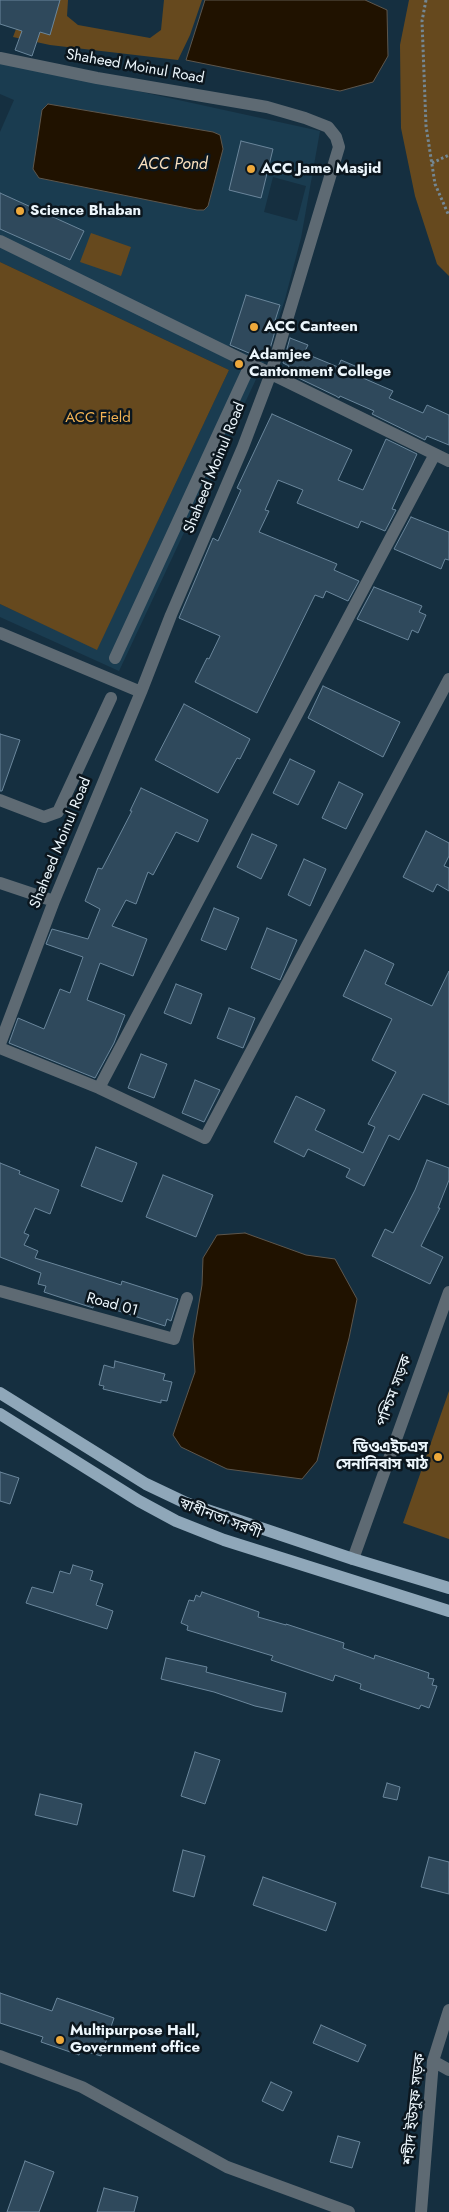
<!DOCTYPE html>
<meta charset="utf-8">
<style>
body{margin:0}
canvas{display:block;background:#152f40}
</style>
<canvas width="449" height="2212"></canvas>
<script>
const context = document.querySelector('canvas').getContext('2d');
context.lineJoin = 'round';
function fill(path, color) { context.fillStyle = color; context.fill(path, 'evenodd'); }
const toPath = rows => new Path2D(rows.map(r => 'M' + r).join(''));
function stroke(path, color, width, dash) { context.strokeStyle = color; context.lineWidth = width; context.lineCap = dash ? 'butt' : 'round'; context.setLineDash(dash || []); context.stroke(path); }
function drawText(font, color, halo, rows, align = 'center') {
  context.font = font + ' Jost,"Noto Sans Bengali",sans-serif'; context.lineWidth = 5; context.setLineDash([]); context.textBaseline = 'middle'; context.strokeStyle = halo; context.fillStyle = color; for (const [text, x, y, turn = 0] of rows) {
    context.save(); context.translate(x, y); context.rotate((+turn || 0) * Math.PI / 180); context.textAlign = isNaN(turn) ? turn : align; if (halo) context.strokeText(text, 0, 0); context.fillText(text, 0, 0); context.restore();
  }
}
const built = toPath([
 [0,61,320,131,301,238,285,299,265,360,119,671,0,617,0,604,97,649,229,370,0,262,0,229,70,260,83,231,0,193,0,132,14,100,0,94],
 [49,104,213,132,220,135,204,210,197,210,43,179],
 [241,141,273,149,261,198,229,190],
 [273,177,306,186,297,221,264,212],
 [246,295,280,306,263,359,229,348]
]);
const green = toPath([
 [27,0,68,0,67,16,78,25,150,38,161,30,164,0,202,0,190,35,178,60,50,45,13,37],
 [409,0,449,0,449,276,437,264,415,196,401,128,400,45],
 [91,233,131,247,121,276,80,262],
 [0,262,229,370,97,650,0,604],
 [449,1391,449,1539,403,1523]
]);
const water = toPath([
 [205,0,365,0,387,10,388,56,373,82,340,91,186,60,205,0],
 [48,104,213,132,220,135,223,149,208,206,204,210,197,210,39,178,33,169,42,110,48,104],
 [245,1233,306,1255,335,1259,357,1299,349,1338,317,1461,302,1479,227,1469,181,1447,173,1435,195,1372,193,1339,202,1285,203,1258,217,1235,245,1233]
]);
const building = toPath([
 [0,0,60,0,50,35,40,32,32,56,15,50,22,31,0,24,0,0],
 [241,141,273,149,261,198,229,190,241,141],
 [0,193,84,231,70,260,0,229,0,193],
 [246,295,280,305,272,330,275,331,268,356,264,355,263,359,230,345,246,295],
 [290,338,308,345,304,353,338,367,341,360,367,371,363,378,393,391,389,398,423,413,427,405,449,415,449,445,427,436,425,440,372,414,374,411,340,396,339,398,336,396,286,372,289,366,283,363,290,338],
 [272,414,352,450,338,480,363,490,386,439,417,454,392,509,396,510,385,531,361,521,358,528,297,503,303,490,278,480,265,510,269,511,259,532,337,564,334,570,359,581,348,601,326,591,323,598,315,595,257,713,195,682,207,658,209,659,220,636,179,618,213,538,218,541,241,490,237,488,272,414],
 [411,517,449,532,449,560,445,559,441,569,394,549,411,517],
 [374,587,422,606,419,612,426,615,418,633,412,630,408,640,357,619,374,587],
 [323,686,400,722,383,757,308,718,323,686],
 [184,704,250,739,240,759,237,758,218,793,155,760,184,704],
 [0,734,20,740,2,791,0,791,0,734],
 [290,759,315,771,298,805,273,793,290,759],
 [339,782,363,794,346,829,322,818,339,782],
 [141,788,208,820,198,842,176,832,153,875,148,872,136,904,126,900,112,926,147,939,133,976,100,963,87,1000,125,1015,114,1043,95,1078,9,1043,18,1018,44,1029,60,989,70,993,83,957,46,944,52,929,88,939,100,909,85,901,98,868,102,869,132,811,130,811,141,788],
 [426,831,449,843,449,856,444,866,449,868,449,891,437,884,433,892,403,877,426,831],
 [252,834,277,845,261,879,237,867,252,834],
 [304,859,326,869,310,906,288,895,304,859],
 [214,908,239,918,226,950,201,940,214,908],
 [267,928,297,940,280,980,251,968,267,928],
 [365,950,394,964,385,984,432,1006,449,971,449,1105,423,1094,399,1140,389,1135,364,1186,346,1177,350,1169,308,1149,304,1157,274,1142,296,1096,325,1110,315,1130,363,1153,375,1127,368,1124,396,1072,372,1060,392,1019,343,996,365,950],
 [176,984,202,994,191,1024,164,1013,176,984],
 [229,1008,255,1018,243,1048,217,1038,229,1008],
 [141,1054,167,1064,154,1098,128,1088,141,1054],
 [195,1080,220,1090,204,1122,182,1113,195,1080],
 [96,1147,137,1163,122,1202,81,1186,96,1147],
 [427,1160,449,1168,449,1180,438,1208,440,1208,421,1246,443,1257,430,1284,372,1256,385,1229,393,1233,415,1190,427,1160],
 [0,1163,20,1171,19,1174,59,1190,50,1214,35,1208,24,1233,29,1235,24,1245,38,1251,35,1258,115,1283,121,1285,122,1281,178,1299,171,1321,167,1319,165,1326,94,1303,93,1308,44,1292,46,1286,38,1284,41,1273,0,1257,0,1163],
 [163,1175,213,1195,196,1237,146,1217,163,1175],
 [115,1361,165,1374,163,1380,172,1382,167,1401,161,1400,161,1403,103,1389,104,1386,99,1385,104,1365,114,1368,115,1361],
 [0,1472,19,1478,10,1504,0,1501,0,1472],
 [73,1565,93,1571,90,1580,103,1584,96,1605,113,1611,107,1629,26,1603,32,1587,53,1593,60,1571,70,1574,73,1565],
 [202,1592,259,1612,258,1617,286,1625,286,1624,344,1643,343,1648,369,1657,374,1659,375,1655,429,1673,428,1678,434,1679,432,1685,437,1686,429,1708,421,1705,419,1709,360,1689,361,1684,335,1675,333,1681,271,1660,273,1656,187,1630,188,1626,181,1623,189,1600,194,1601,196,1595,200,1597,202,1592],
 [166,1658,207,1667,206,1672,286,1693,282,1712,255,1706,214,1692,161,1679,166,1658],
 [195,1752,220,1760,205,1804,181,1796,195,1752],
 [387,1783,400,1787,397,1800,383,1797,387,1783],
 [40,1794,82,1804,77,1825,35,1815,40,1794],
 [183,1850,205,1856,194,1897,173,1891,183,1850],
 [429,1857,449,1862,449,1894,421,1887,429,1857],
 [263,1877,336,1903,326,1931,253,1905,263,1877],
 [0,1993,52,2011,57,1998,114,2018,101,2056,81,2050,79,2055,41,2042,43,2037,0,2023,0,1993],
 [321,2025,366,2045,358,2062,313,2043,321,2025],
 [271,2082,292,2092,283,2111,262,2101,271,2082],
 [338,2136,360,2142,352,2168,330,2162,338,2136],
 [25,2161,54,2172,39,2212,7,2212,25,2161],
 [104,2188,138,2197,134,2212,97,2212,104,2188]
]);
const path = toPath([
 [426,0,422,21,426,126,435,184,449,216],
 [432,163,449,155]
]);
const minor = toPath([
 [0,58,97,78,267,107,305,118,328,127,336,137,339,147,271,373,243,447,171,615,141,692,54,901,0,1044],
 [0,241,449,461],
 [0,633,141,692],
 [115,658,251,363],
 [0,800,44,817,58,812,111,698],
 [0,883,54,901],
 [0,1048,99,1088,205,1138,449,679],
 [99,1088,435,454],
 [0,1291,174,1339,187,1298],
 [353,1559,449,1292],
 [0,2056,82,2087,227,2167,349,2212],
 [433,2061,449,2070],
 [421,2212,433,2061,449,2010]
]);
const major = toPath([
 [0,1393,146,1484,186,1503,353,1559,449,1588],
 [0,1414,139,1501,176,1521,224,1540,449,1611]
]);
const markers = [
 [251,169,5,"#eda83b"],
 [20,211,5,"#eda83b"],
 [254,327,5,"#eda83b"],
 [239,364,5,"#eda83b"],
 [438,1457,5,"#eda83b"],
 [60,2040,5,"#eda83b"]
];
const streetNames = [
 ["Shaheed Moinul Road",135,67,10],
 ["Shaheed Moinul Road",215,468,-68],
 ["Shaheed Moinul Road",61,843,-68],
 ["Road 01",112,1305,15],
 ["পশ্চিম সড়ক",395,1391,-70],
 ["স্বাধীনতা সরণী",220,1519,21],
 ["শহীদ ইউসুফ সড়ক",415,2109,-84]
];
const poiNames = [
 ["ACC Jame Masjid",261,169],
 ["Science Bhaban",30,211],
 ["ACC Canteen",264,327],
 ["Adamjee",249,355],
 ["Cantonment College",249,372],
 ["ডিওএইচএস",428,1448,"right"],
 ["সেনানিবাস মাঠ",428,1465,"right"],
 ["Multipurpose Hall,",70,2031],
 ["Government office",70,2048]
];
const parkNames = [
 ["ACC Field",98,418]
];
const waterNames = [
 ["ACC Pond",173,165]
];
fill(built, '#1a3c50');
fill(green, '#66491e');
fill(water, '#201200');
stroke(water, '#5d564c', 1);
fill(building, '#2f495c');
stroke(building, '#6a869b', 1);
stroke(path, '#748793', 3, [2.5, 2.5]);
stroke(minor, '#5e6a73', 12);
stroke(major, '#8fa7b9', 12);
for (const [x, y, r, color] of markers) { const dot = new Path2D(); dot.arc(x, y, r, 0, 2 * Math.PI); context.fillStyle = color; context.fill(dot); stroke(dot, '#0b161e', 2); }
drawText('15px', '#ecf6fc', '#0b161e', streetNames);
drawText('bold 15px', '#ecf6fc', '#0b161e', poiNames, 'left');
drawText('15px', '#f2b253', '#0b161e', parkNames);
drawText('italic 16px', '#fae0be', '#0b161e', waterNames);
</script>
